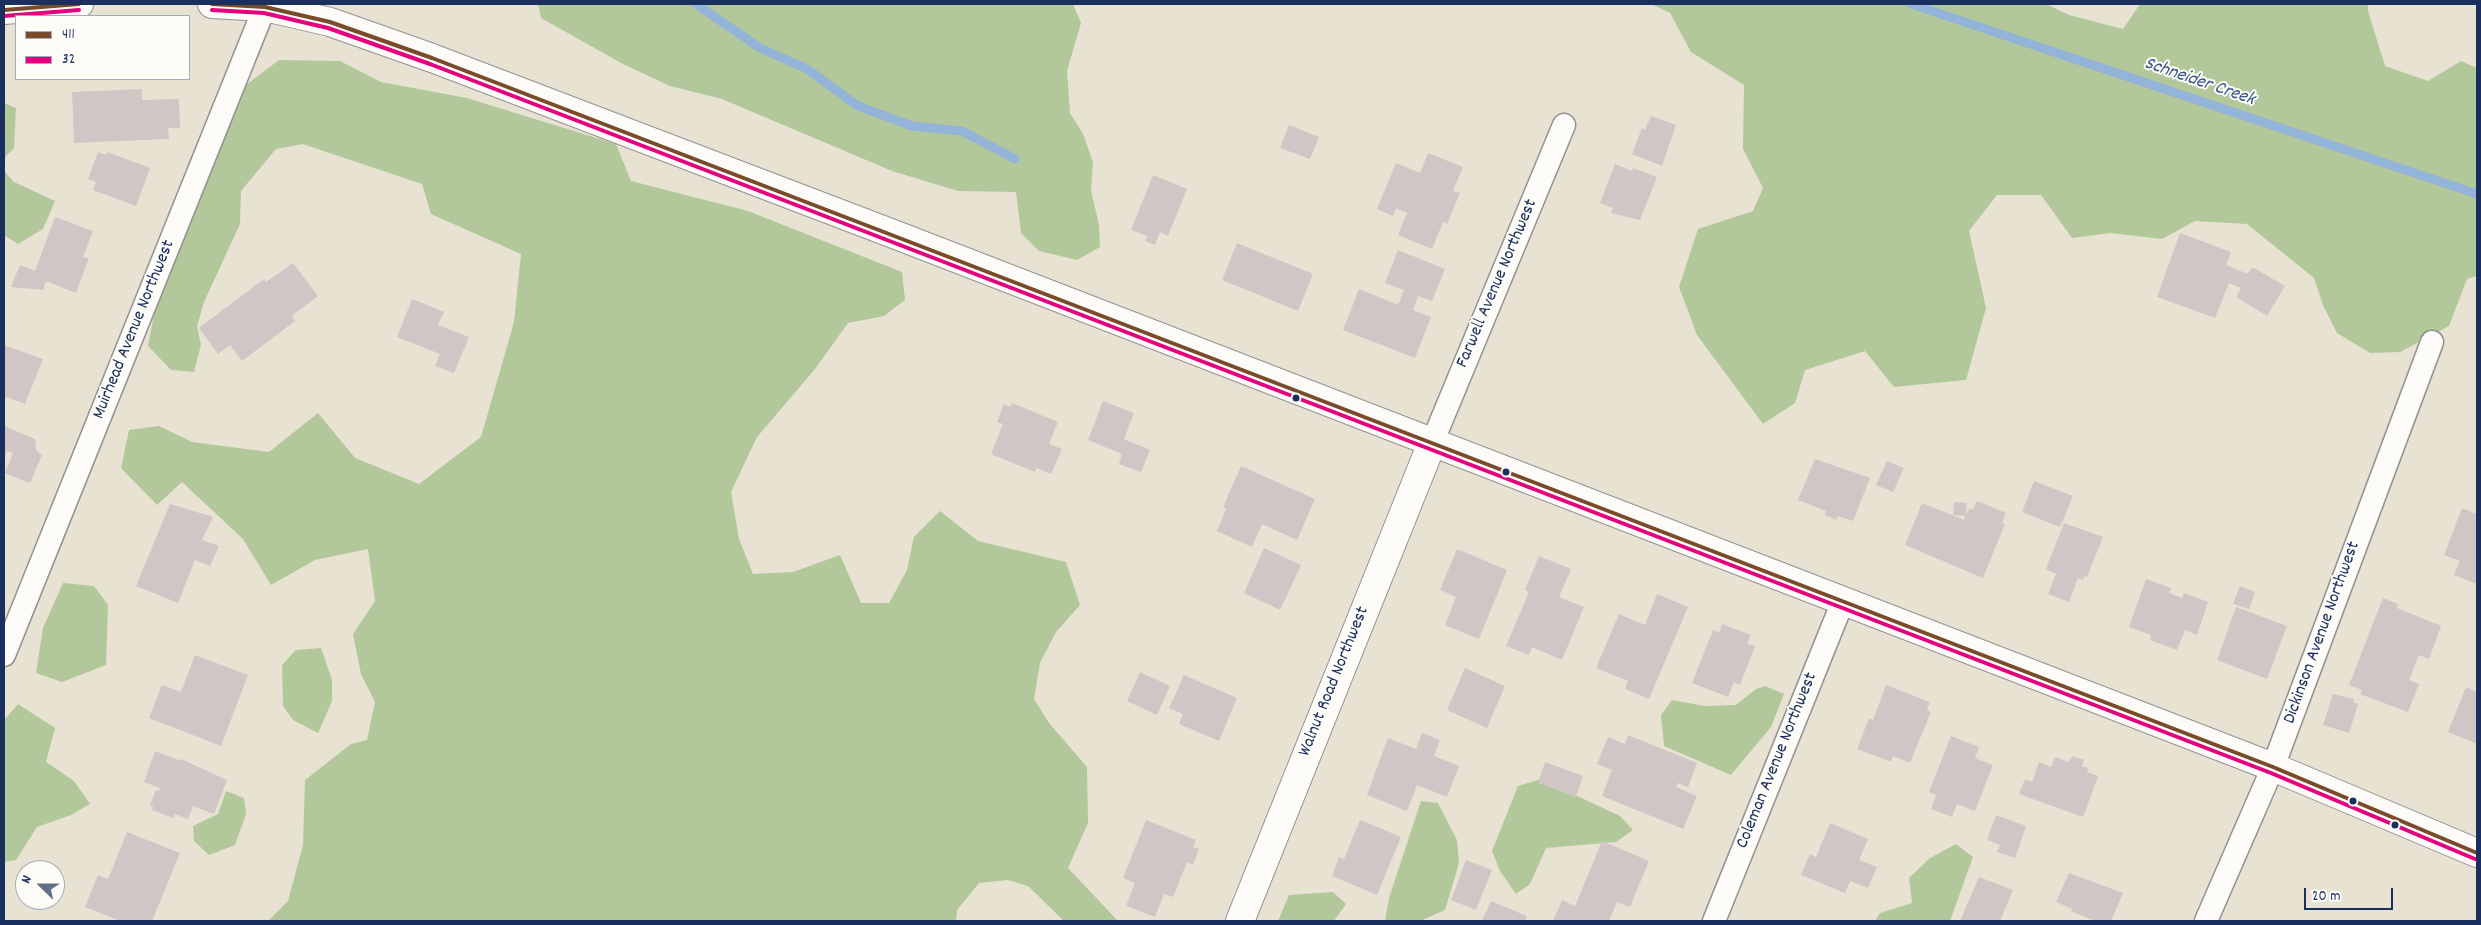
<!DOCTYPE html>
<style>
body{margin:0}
#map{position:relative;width:2481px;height:925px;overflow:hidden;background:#e8e2d3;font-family:Dekko,sans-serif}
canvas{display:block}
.frame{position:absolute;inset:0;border:5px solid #1b2f5e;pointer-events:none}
.legend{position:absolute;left:15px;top:15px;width:175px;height:65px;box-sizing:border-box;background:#fdfcf7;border:1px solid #a3aaba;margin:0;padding:6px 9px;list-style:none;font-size:15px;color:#1b2f5e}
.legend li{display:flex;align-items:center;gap:10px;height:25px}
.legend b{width:25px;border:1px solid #a3aaba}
.north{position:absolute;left:15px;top:860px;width:50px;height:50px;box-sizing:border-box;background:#fdfcf7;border:1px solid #a3aaba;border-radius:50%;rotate:292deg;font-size:14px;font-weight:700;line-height:20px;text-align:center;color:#1b2f5e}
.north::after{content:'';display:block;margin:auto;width:18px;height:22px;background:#636e87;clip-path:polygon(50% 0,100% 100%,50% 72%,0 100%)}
.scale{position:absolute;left:2304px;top:888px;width:89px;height:22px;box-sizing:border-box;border:2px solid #1b2f5e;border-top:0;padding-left:6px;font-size:15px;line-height:18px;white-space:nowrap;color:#1b2f5e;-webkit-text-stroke:4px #fdfcf7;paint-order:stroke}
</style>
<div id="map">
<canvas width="2481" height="925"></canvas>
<div class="frame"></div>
<ul class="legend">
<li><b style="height:6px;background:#7a4b2a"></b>411</li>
<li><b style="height:6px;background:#e5007d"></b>32</li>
</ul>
<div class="north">N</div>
<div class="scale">20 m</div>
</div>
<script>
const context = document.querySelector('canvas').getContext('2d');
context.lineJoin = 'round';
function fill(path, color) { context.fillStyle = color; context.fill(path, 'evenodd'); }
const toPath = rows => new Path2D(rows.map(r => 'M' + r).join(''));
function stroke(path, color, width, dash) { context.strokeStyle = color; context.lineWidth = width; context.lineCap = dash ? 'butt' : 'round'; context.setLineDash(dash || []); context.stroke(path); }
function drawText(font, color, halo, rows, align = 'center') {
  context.font = font + ' Dekko,sans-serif'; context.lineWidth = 4; context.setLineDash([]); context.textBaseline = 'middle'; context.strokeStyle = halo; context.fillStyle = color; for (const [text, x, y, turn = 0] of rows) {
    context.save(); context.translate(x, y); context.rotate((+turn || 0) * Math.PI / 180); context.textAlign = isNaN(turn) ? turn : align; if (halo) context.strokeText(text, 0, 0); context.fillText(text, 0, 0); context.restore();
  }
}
const forest = toPath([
 [538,4,1073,4,1081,23,1067,71,1070,113,1083,134,1093,162,1091,190,1099,225,1100,247,1077,260,1039,251,1021,233,1016,192,958,191,892,171,722,99,670,86,623,64,541,18],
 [1651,4,2046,4,2069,15,2123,29,2140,4,2368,4,2368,11,2385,66,2428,81,2461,61,2477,68,2477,276,2467,279,2449,326,2400,352,2370,353,2337,333,2323,305,2314,278,2247,224,2195,221,2162,239,2111,233,2072,238,2041,195,1997,195,1969,231,1986,308,1966,380,1894,387,1865,351,1805,370,1795,403,1763,424,1697,335,1679,287,1698,229,1753,211,1763,188,1743,149,1744,85,1691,52,1670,13],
 [279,60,340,61,381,82,467,98,616,144,631,181,748,211,902,272,905,300,884,316,848,323,815,369,757,437,731,492,739,539,753,574,793,572,840,555,861,603,889,603,907,570,914,537,940,511,978,541,1066,562,1080,605,1056,632,1040,663,1034,699,1049,723,1087,767,1088,823,1068,868,1118,921,1064,921,1028,886,1008,880,979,883,957,910,956,921,268,921,288,901,303,845,305,780,351,744,367,740,375,702,361,674,353,634,375,601,368,549,315,560,271,585,243,539,182,482,157,505,121,468,129,430,159,426,192,442,269,452,318,413,355,458,419,484,481,437,514,322,521,254,431,214,422,184,303,144,276,149,241,191,240,224,204,302,197,326,201,345,194,372,171,370,148,346,155,309,239,90],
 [4,103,16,108,14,148,4,158],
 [4,171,14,182,55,201,43,229,18,244,4,235],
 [63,583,94,586,108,605,106,665,62,682,36,673,43,628],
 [321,648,332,680,332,701,318,733,293,720,283,706,282,665,296,650],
 [1765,686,1784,694,1771,727,1731,775,1664,746,1661,715,1672,700,1705,706,1736,705,1756,689],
 [18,704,55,728,46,762,74,781,90,804,71,815,37,827,16,860,4,862,4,720],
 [1541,779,1620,816,1633,830,1616,842,1546,848,1530,884,1516,894,1500,871,1492,851,1518,786],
 [226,791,244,798,246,814,235,845,209,855,194,841,193,826,218,814],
 [1421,801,1438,803,1457,840,1459,863,1445,910,1420,921,1385,921,1389,898],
 [1956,844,1973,857,1950,921,1875,921,1880,913,1912,903,1909,878,1930,858],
 [1333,892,1346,904,1334,921,1278,921,1289,895]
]);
const stream = toPath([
 [696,4,760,48,807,69,858,106,912,126,962,131,1015,159],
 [1911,4,2477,194]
]);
const building = toPath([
 [142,89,142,100,179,99,180,128,168,128,169,139,74,143,72,92],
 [1651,116,1676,125,1662,166,1632,154,1642,128,1645,130],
 [1289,125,1319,137,1310,159,1280,148],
 [98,152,106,155,107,152,150,168,136,206,93,190,96,182,88,179],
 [1428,153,1463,167,1453,191,1460,193,1447,224,1443,222,1432,249,1398,235,1407,213,1396,208,1393,216,1377,209,1396,163,1420,173],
 [1615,164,1632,171,1633,168,1657,177,1640,220,1611,213,1613,208,1600,203],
 [1153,175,1187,189,1168,236,1160,232,1155,245,1145,241,1147,236,1131,230],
 [55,217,93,231,83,257,89,258,76,293,46,281,43,290,11,287,20,265,35,271],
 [2180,233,2231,252,2226,265,2248,274,2252,267,2285,286,2267,316,2236,297,2241,288,2229,283,2215,318,2157,297],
 [1237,243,1313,274,1298,311,1222,280],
 [1398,250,1445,269,1432,301,1418,296,1413,310,1431,317,1415,358,1343,330,1359,289,1398,305,1404,290,1385,283],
 [293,263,318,296,292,316,295,321,242,361,230,345,218,354,199,328,264,279,266,282],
 [412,299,444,312,438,325,469,337,454,373,435,366,440,354,397,337],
 [4,345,43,359,25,404,4,396],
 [1103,401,1134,413,1124,439,1150,450,1141,472,1119,464,1122,454,1088,440],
 [1012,403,1058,422,1049,444,1062,449,1051,474,1036,468,1035,472,991,454,1003,424,997,422,1004,404,1010,407],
 [4,426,35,439,36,450,42,455,30,483,5,473,13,453,7,451,4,458],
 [1815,459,1870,478,1853,521,1838,516,1836,520,1825,515,1826,511,1798,500],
 [1887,461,1904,468,1893,492,1876,485],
 [1241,466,1315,499,1297,540,1262,524,1252,547,1217,531,1226,509,1223,507],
 [2034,481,2073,496,2060,527,2022,512],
 [1977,501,2006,513,2002,523,2005,524,1983,578,1905,545,1922,503,1964,520,1965,516,1953,515,1954,502,1967,503,1966,515,1970,508,1973,510],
 [170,504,213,517,202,540,219,546,210,566,195,560,178,603,136,586],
 [2462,508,2477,514,2477,584,2454,575,2460,561,2444,555],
 [2064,523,2103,537,2087,577,2084,576,2083,580,2078,578,2069,602,2048,594,2056,574,2046,569],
 [1264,548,1301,565,1280,610,1244,593],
 [1457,549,1507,570,1479,639,1445,625,1456,597,1440,590],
 [1539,556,1571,569,1559,597,1584,607,1562,660,1532,647,1529,655,1506,646,1529,592,1525,590],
 [2146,579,2171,588,2169,593,2182,598,2184,593,2208,602,2197,635,2185,630,2177,650,2150,640,2151,635,2129,627],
 [2240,586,2255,592,2249,609,2233,604],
 [1657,594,1688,607,1649,699,1625,689,1628,681,1596,668,1619,614,1645,625],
 [2383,598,2398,604,2397,608,2441,626,2429,659,2419,655,2409,680,2419,684,2408,712,2360,694,2362,690,2349,685],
 [2236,607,2287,626,2267,679,2217,660],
 [1722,624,1751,635,1747,644,1755,646,1740,685,1734,682,1728,697,1692,683,1713,630,1719,633],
 [195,655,248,675,221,746,149,718,162,685,181,692],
 [1465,668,1505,686,1487,728,1447,710],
 [1140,672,1170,686,1157,715,1127,701],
 [1184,675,1237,698,1219,741,1179,724,1183,714,1169,708],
 [1886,685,1930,702,1927,710,1931,712,1910,763,1893,756,1891,762,1857,749,1869,718,1873,720],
 [2466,687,2477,692,2477,744,2448,732],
 [2333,694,2354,699,2353,702,2358,704,2349,733,2323,725],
 [1422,733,1440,740,1434,756,1459,766,1447,797,1417,785,1407,811,1367,795,1388,738,1416,749],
 [1628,735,1697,763,1688,787,1678,783,1676,787,1697,796,1683,829,1602,796,1612,770,1597,764,1608,737,1625,744],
 [1951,736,1979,747,1975,758,1993,765,1975,811,1957,804,1952,817,1931,809,1936,795,1929,792],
 [155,751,181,761,181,759,227,780,214,814,193,806,188,819,175,814,173,818,152,810,153,806,150,805,156,790,159,791,160,788,144,782],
 [2073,756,2084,760,2082,766,2088,768,2087,772,2098,776,2083,817,2019,794,2025,779,2032,782,2039,762,2051,767,2055,757,2068,762],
 [1545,762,1583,776,1576,797,1538,783],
 [1996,815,2026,826,2015,858,1997,852,2000,845,1987,840],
 [1146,820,1196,840,1193,847,1199,849,1193,865,1187,862,1173,897,1164,894,1155,917,1126,906,1135,883,1123,878],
 [1360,820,1401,837,1377,895,1332,876,1339,857,1344,859],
 [1830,823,1868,839,1859,860,1877,867,1868,888,1850,881,1845,893,1801,875,1810,854,1816,857],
 [127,832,180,853,152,921,120,921,85,907,98,875,108,879],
 [1602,841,1649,861,1630,907,1617,902,1609,921,1553,921,1562,900,1575,906],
 [1466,860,1492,870,1476,910,1451,900],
 [2069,873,2123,893,2111,921,2095,921,2071,911,2072,909,2056,902],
 [1979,877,2013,890,2000,921,1960,921],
 [1491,901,1527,916,1525,921,1482,921]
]);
const street = toPath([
 [1432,443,1564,125],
 [4,655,266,4],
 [1714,921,1843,601],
 [2206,921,2273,767,2432,342]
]);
const secondary = toPath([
 [212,4,265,7,330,22,432,58,896,235,2273,767,2477,853],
 [4,10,79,4],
 [1240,921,1432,443]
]);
const bus1 = toPath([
 [212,4,265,7,330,22,432,58,2273,767,2477,853],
 [4,10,79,4]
]);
const bus2 = toPath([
 [212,10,264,13,328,28,430,64,2271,773,2475,859],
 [4,16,79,10]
]);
const markers = [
 [1296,398,4.5,"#1b2f5e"],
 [1506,472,4.5,"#1b2f5e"],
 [2353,801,4.5,"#1b2f5e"],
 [2395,825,4.5,"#1b2f5e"]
];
const streetNames = [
 ["Farwell Avenue Northwest",1498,284,-67],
 ["Muirhead Avenue Northwest",135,330,-68],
 ["Dickinson Avenue Northwest",2323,633,-70],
 ["Walnut Road Northwest",1335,682,-68],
 ["Coleman Avenue Northwest",1778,761,-68]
];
const waterNames = [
 ["Schneider Creek",2199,83,19]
];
fill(forest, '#b2c89a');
stroke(stream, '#93b4d8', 9);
fill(building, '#d1c6c6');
stroke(street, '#929292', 25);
stroke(secondary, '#929292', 30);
stroke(street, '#fcfbf8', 22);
stroke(secondary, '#fcfbf8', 28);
stroke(bus1, '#7a4b2a', 4);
stroke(bus2, '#e5007d', 4);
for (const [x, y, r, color] of markers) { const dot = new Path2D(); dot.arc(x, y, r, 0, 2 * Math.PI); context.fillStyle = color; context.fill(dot); stroke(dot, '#fdfcf7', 2); }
drawText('18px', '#1b2f5e', '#fdfcf7', streetNames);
drawText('italic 19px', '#385789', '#fdfcf7', waterNames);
</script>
